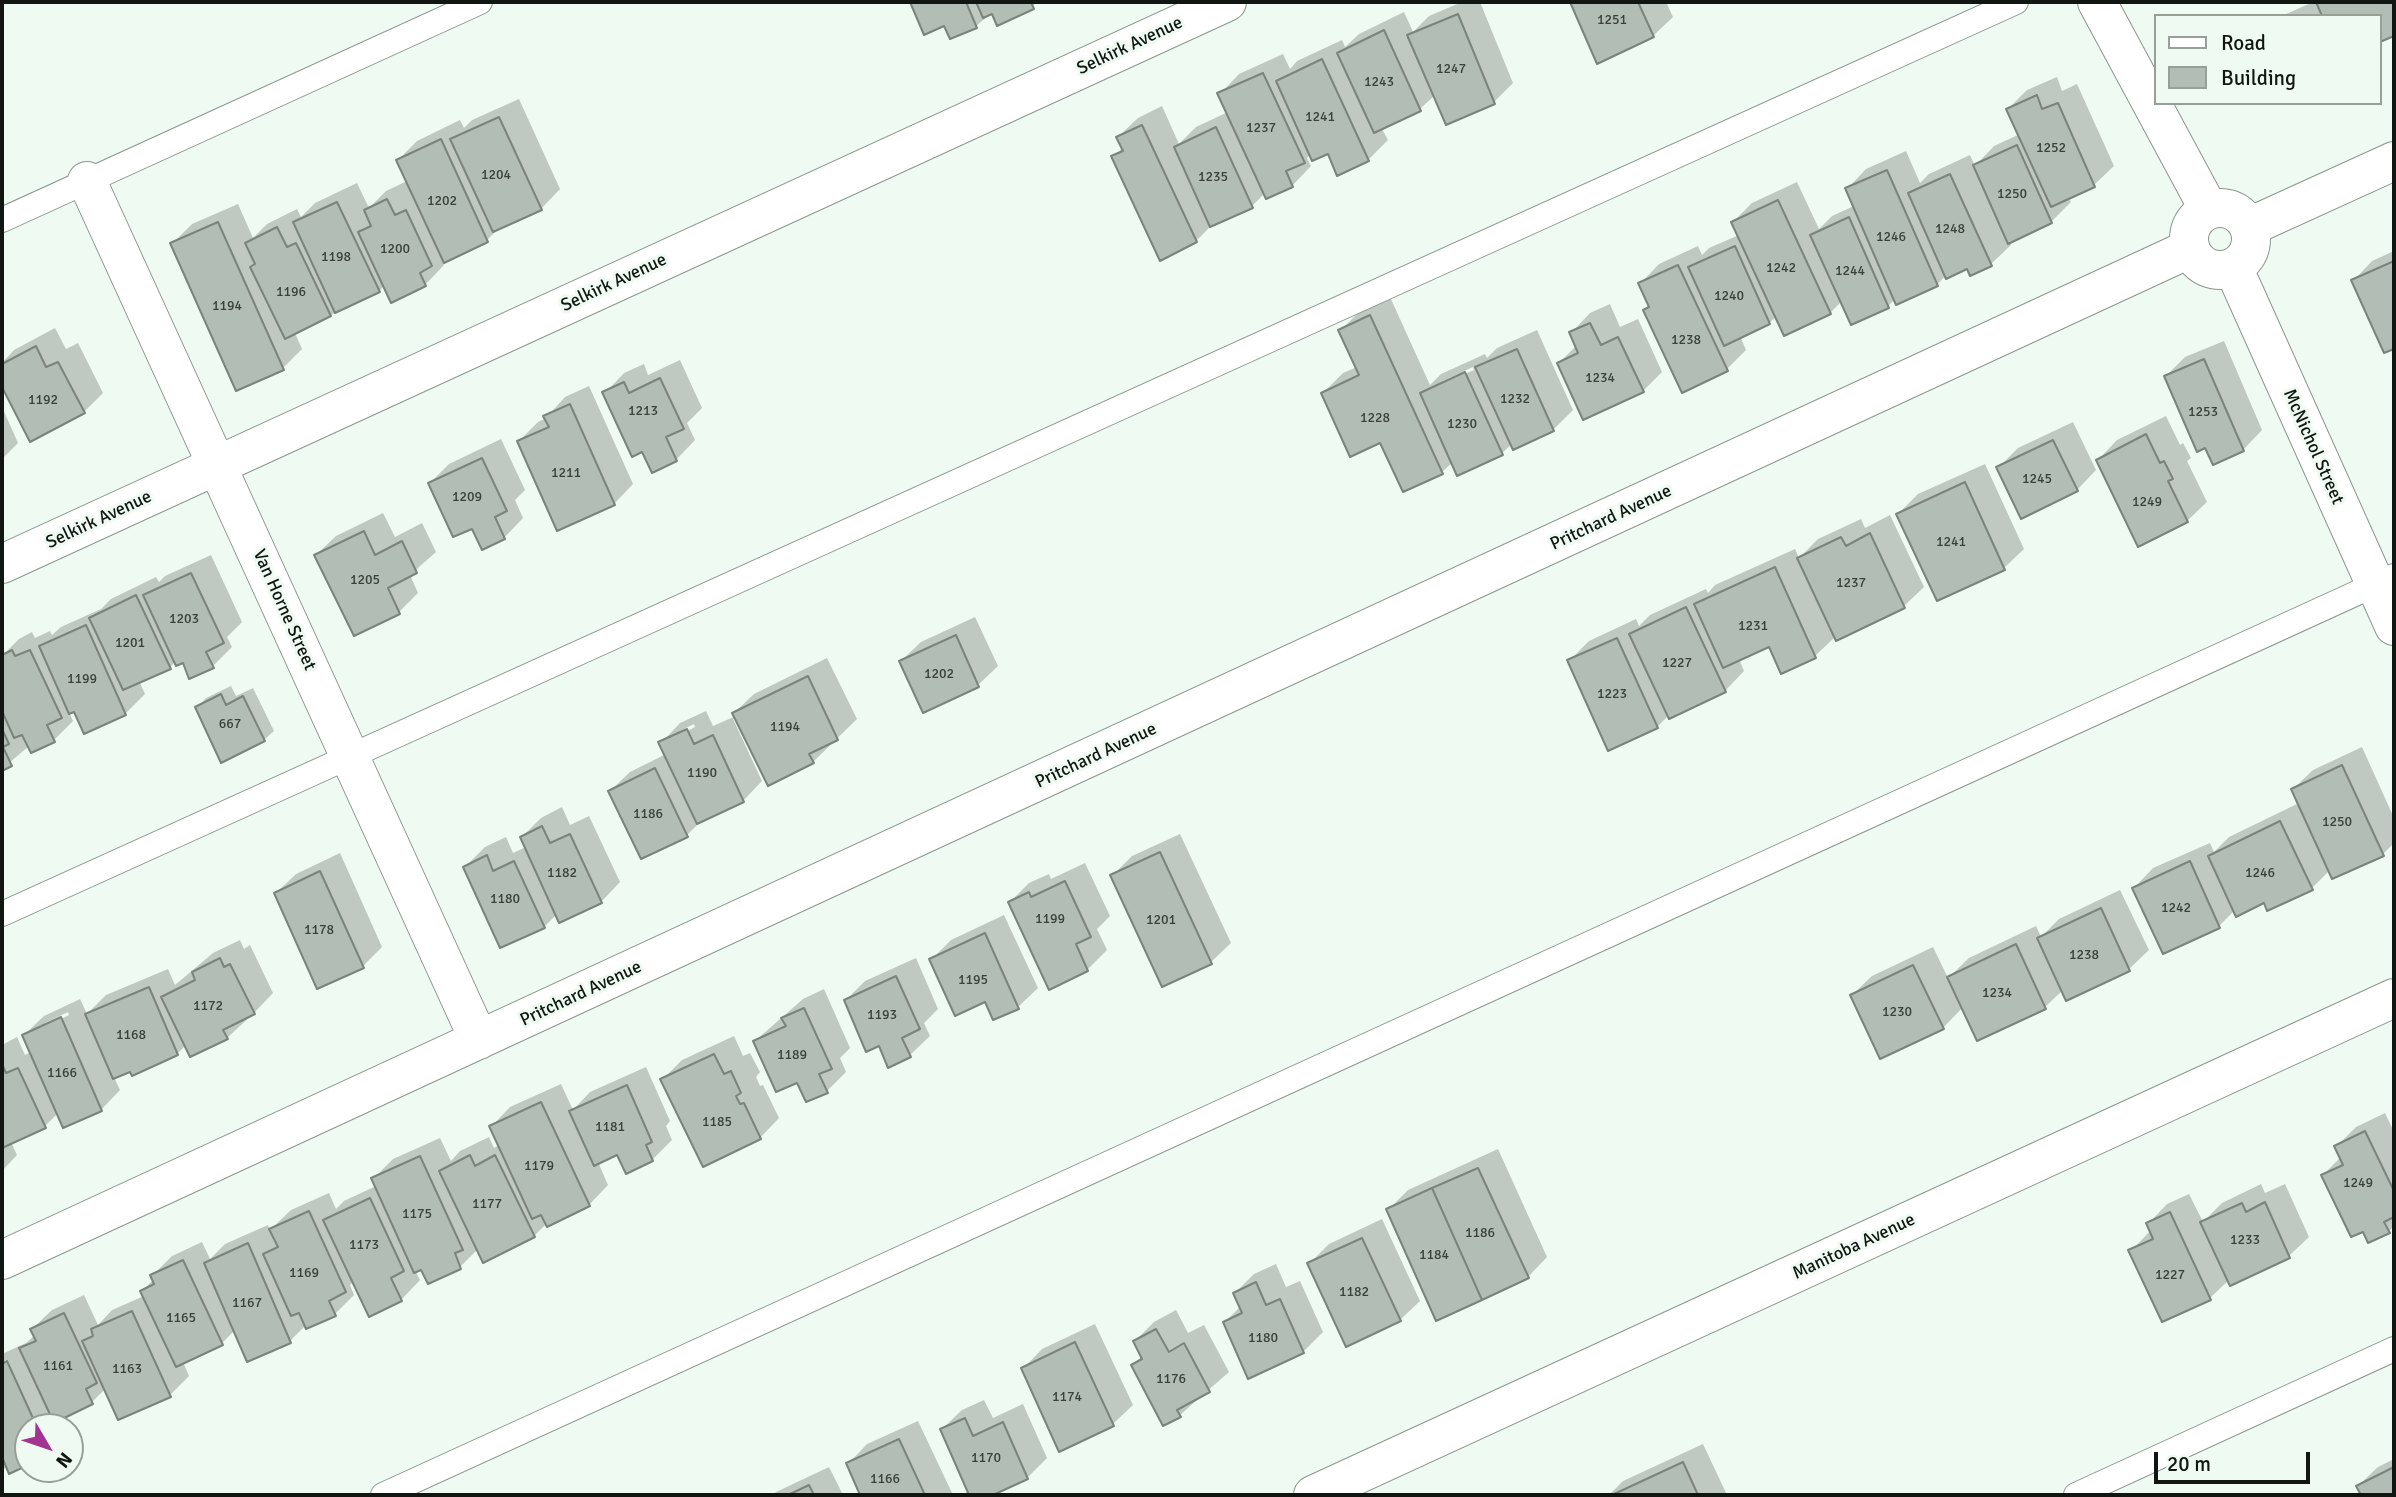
<!DOCTYPE html>
<style>
body{margin:0}
#map{position:relative;width:2396px;height:1497px;overflow:hidden;background:#effaf2;font-family:Signika,sans-serif}
canvas{display:block}
.frame{position:absolute;inset:0;border:4px solid #121613;pointer-events:none}
.legend{position:absolute;left:2154px;top:14px;width:228px;height:91px;box-sizing:border-box;background:#effaf2;border:2px solid #979f99;margin:0;padding:9px 12px;list-style:none;font-size:21px;color:#121613}
.legend li{display:flex;align-items:center;gap:14px;height:35px}
.legend b{width:35px;border:2px solid #979f99}
.north{position:absolute;left:14px;top:1413px;width:70px;height:70px;box-sizing:border-box;background:#effaf2;border:2px solid #979f99;border-radius:50%;rotate:129deg;font-size:19px;font-weight:700;line-height:28px;text-align:center;color:#121613}
.north::after{content:'';display:block;margin:auto;width:24px;height:32px;background:#a43491;clip-path:polygon(50% 0,100% 100%,50% 72%,0 100%)}
.scale{position:absolute;left:2154px;top:1452px;width:156px;height:32px;box-sizing:border-box;border:4px solid #121613;border-top:0;padding-left:9px;font-size:21px;line-height:24px;white-space:nowrap;color:#121613;-webkit-text-stroke:5px #effaf2;paint-order:stroke}
</style>
<div id="map">
<canvas width="2396" height="1497"></canvas>
<div class="frame"></div>
<ul class="legend">
<li><b style="height:9px;background:#fff"></b>Road</li>
<li><b style="height:19px;background:#b2bdb6"></b>Building</li>
</ul>
<div class="north">N</div>
<div class="scale">20 m</div>
</div>
<script>
const context = document.querySelector('canvas').getContext('2d');
context.lineJoin = 'round';
function fill(path, color) { context.fillStyle = color; context.fill(path, 'evenodd'); }
const toPath = rows => new Path2D(rows.map(r => 'M' + r).join(''));
function stroke(path, color, width, dash) { context.strokeStyle = color; context.lineWidth = width; context.lineCap = dash ? 'butt' : 'round'; context.setLineDash(dash || []); context.stroke(path); }
function drawText(font, color, halo, rows, align = 'center') {
  context.font = font + ' Signika,sans-serif'; context.lineWidth = 6; context.setLineDash([]); context.textBaseline = 'middle'; context.strokeStyle = halo; context.fillStyle = color; for (const [text, x, y, turn = 0] of rows) {
    context.save(); context.translate(x, y); context.rotate((+turn || 0) * Math.PI / 180); context.textAlign = isNaN(turn) ? turn : align; if (halo) context.strokeText(text, 0, 0); context.fillText(text, 0, 0); context.restore();
  }
}
const shadow = toPath([
 [912,2,1039,2,998,23,993,12,976,26,945,24,925,33],
 [1462,2,1480,2,1513,83,1494,102,1435,95,1420,109,1381,127,1388,140,1368,160,1329,151,1311,154,1307,158,1311,166,1292,186,1265,193,1252,206,1213,224,1196,241,1113,157,1123,147,1118,137,1138,118,1162,106,1179,144,1196,127,1228,112,1220,94,1239,74,1283,54,1290,69,1297,61,1342,40,1345,47,1359,34,1404,12,1413,32,1429,16],
 [1571,2,1666,2,1673,17,1653,36,1598,62],
 [2313,2,2394,2,2394,34,2380,40,2380,16,2282,16],
 [2057,77,2062,91,2077,84,2114,166,2094,185,2068,197,2071,202,2051,222,2009,241,2011,245,1991,264,1968,267,1946,275,1937,285,1895,299,1888,306,1852,323,1842,301,1830,313,1777,316,1769,323,1740,336,1746,350,1727,369,1645,310,1650,305,1640,284,1659,264,1698,246,1702,255,1709,248,1739,235,1733,222,1752,203,1797,182,1819,229,1832,216,1854,206,1847,189,1866,169,1906,151,1920,183,1929,174,1970,155,1975,166,1994,146,2020,134,2008,109,2027,90],
 [519,99,560,189,541,209,501,226,487,240,443,261,444,265,425,285,385,285,379,291,295,333,302,349,283,368,173,243,192,224,238,204,253,238,267,224,297,209,301,217,315,203,357,183,369,208,386,191,407,181,398,160,417,141,460,120,464,128,472,120],
 [2394,251,2394,347,2385,351,2353,281,2372,261],
 [1390,297,1430,385,1441,374,1485,354,1487,358,1497,348,1537,330,1573,410,1553,430,1512,444,1502,453,1458,473,1453,462,1442,472,1404,490,1381,441,1323,393,1343,373,1357,367,1340,331,1360,311],
 [1473,367,1474,370,1443,384,1443,381],
 [1610,304,1620,327,1638,319,1662,372,1643,391,1559,363,1577,345,1571,333,1590,313],
 [55,328,66,349,78,343,103,393,84,412,30,439,2,383,2,363,14,350],
 [2224,341,2262,430,2243,450,2166,376,2185,357],
 [680,360,702,408,687,423,695,440,676,460,643,450,605,393,624,373,644,364,648,375],
 [589,386,633,484,614,504,519,441,538,422,546,418,565,397],
 [2,407,18,443,2,459],
 [2166,416,2180,445,2183,443,2191,458,2187,461,2207,502,2187,521,2098,460,2117,440],
 [2073,422,2096,470,2077,490,1998,468,2018,448],
 [501,439,525,490,515,500,523,518,504,538,473,527,430,483,449,464],
 [1985,464,2024,549,2004,568,1938,599,1898,514,1918,494],
 [383,513,395,537,422,523,436,552,410,575,418,593,399,612,316,555,336,536],
 [1890,515,1924,587,1904,606,1837,639,1836,636,1815,656,1770,645,1739,659,1744,671,1725,691,1669,715,1657,727,1569,661,1589,641,1636,619,1639,626,1650,615,1706,589,1708,593,1715,585,1795,549,1799,558,1818,539,1861,519,1865,528],
 [211,555,242,622,227,637,232,647,213,666,176,661,170,667,139,681,145,694,125,714,69,712,73,721,54,740,29,746,2,769,2,656,19,639,32,632,35,638,50,631,52,635,61,627,101,609,111,599,156,577,159,582,165,576],
 [975,617,998,666,978,685,901,661,921,642],
 [827,658,857,719,813,762,736,717,733,719,762,781,743,801,702,820,687,835,610,791,630,772,666,754,661,743,680,723,706,711,713,726,736,716,734,713,754,694],
 [694,724,695,727,682,734,682,730],
 [231,686,236,696,253,688,274,731,264,740,197,708,206,698],
 [2362,747,2394,818,2394,843,2383,854,2330,870,2312,888,2235,910,2219,926,2134,888,2153,868,2210,843,2214,852,2229,837,2299,803,2293,789,2313,770],
 [562,807,570,825,589,816,620,882,601,902,557,914,544,927,465,867,485,847,506,837,513,853,526,847,522,837,541,818],
 [1180,834,1231,943,1211,962,1112,876,1132,856],
 [340,853,382,947,363,966,276,893,296,874],
 [1085,863,1110,916,1097,929,1107,950,1087,970,1010,902,1029,883,1049,874,1051,879],
 [2120,890,2149,950,2129,969,2063,990,2045,1007,1963,1007,1943,1028,1852,995,1872,976,1933,947,1948,978,1969,958,2036,926,2041,937,2059,919],
 [1004,915,1038,988,1018,1007,994,1018,986,999,931,960,951,940],
 [240,940,244,949,250,945,273,993,254,1013,227,1038,186,1045,177,1054,114,1077,120,1090,101,1110,58,1113,45,1126,11,1142,17,1155,2,1171,2,1045,17,1037,25,1055,31,1052,24,1035,44,1016,80,999,87,1014,106,995,168,969,175,985,213,953],
 [68,1012,69,1015,45,1027,45,1023],
 [916,958,938,1009,924,1023,930,1036,910,1055,879,1044,846,1000,865,981],
 [824,989,850,1048,840,1058,846,1072,827,1091,798,1080,755,1041,803,999],
 [734,1036,743,1056,750,1053,760,1072,756,1077,760,1086,763,1085,779,1118,760,1138,662,1080,682,1060],
 [646,1067,670,1121,666,1126,672,1140,652,1160,618,1152,598,1162,608,1185,589,1205,547,1223,534,1236,478,1249,460,1267,415,1270,420,1280,401,1300,354,1281,350,1285,354,1295,335,1314,306,1325,290,1341,235,1330,222,1343,183,1362,189,1376,170,1395,106,1388,92,1402,61,1418,65,1427,28,1427,28,1463,8,1465,2,1471,2,1354,26,1343,35,1335,32,1329,52,1310,84,1295,98,1325,112,1310,144,1296,142,1291,154,1279,152,1276,172,1256,202,1242,210,1259,225,1244,268,1225,270,1230,291,1210,329,1193,336,1209,344,1201,376,1186,373,1179,393,1159,440,1138,451,1161,460,1151,489,1137,494,1148,499,1145,491,1127,510,1107,561,1084,573,1110,590,1092],
 [2385,1113,2394,1132,2394,1226,2389,1231,2364,1229,2323,1175,2341,1157,2336,1147,2356,1127],
 [1498,1149,1547,1257,1528,1277,1388,1210,1408,1190],
 [2261,1184,2265,1193,2285,1184,2309,1237,2289,1256,2230,1284,2229,1280,2210,1298,2131,1251,2151,1230,2148,1224,2167,1204,2189,1194,2203,1222,2222,1203],
 [1382,1219,1420,1301,1400,1320,1309,1264,1329,1244],
 [1276,1264,1286,1287,1300,1281,1323,1332,1303,1352,1225,1322,1241,1306,1235,1293,1254,1274],
 [1176,1310,1188,1333,1204,1325,1229,1372,1180,1415,1133,1365,1142,1356,1135,1341,1154,1322],
 [1095,1324,1133,1405,1113,1424,1023,1369,1042,1349],
 [984,1400,993,1418,1023,1404,1047,1458,1027,1478,988,1495,971,1495,942,1429,962,1410],
 [918,1421,953,1495,862,1495,848,1464,867,1444],
 [1703,1444,1727,1495,1609,1495,1623,1481],
 [2394,1459,2394,1495,2363,1495,2358,1486,2378,1467],
 [829,1467,843,1495,773,1495,776,1492]
]);
const building = toPath([
 [910,2,966,2,977,28,950,39,944,26,924,35,910,2],
 [976,2,1031,2,1034,9,997,26,992,14,983,18,976,2],
 [1570,2,1638,2,1654,37,1597,64,1570,2],
 [2316,2,2394,2,2394,36,2380,42,2380,16,2322,16,2316,2],
 [1458,14,1495,104,1446,125,1407,35,1458,14],
 [1384,30,1421,111,1374,133,1337,53,1384,30],
 [1322,59,1369,161,1337,176,1328,154,1312,161,1276,81,1322,59],
 [1263,73,1305,163,1286,171,1293,187,1266,199,1217,93,1263,73],
 [2037,95,2042,109,2058,103,2095,187,2051,207,2006,109,2037,95],
 [499,117,542,210,493,232,450,139,499,117],
 [1142,125,1197,242,1160,261,1111,156,1123,151,1116,137,1142,125],
 [1216,127,1253,208,1210,227,1174,147,1216,127],
 [441,139,488,242,444,263,396,160,441,139],
 [2017,145,2052,223,2008,244,1973,165,2017,145],
 [1887,170,1938,286,1896,305,1845,188,1887,170],
 [1950,174,1992,266,1970,276,1967,269,1946,279,1908,193,1950,174],
 [387,199,395,215,406,210,432,266,420,273,426,286,391,303,358,232,371,226,364,210,387,199],
 [1778,200,1831,314,1784,336,1731,222,1778,200],
 [337,202,380,292,335,313,293,222,337,202],
 [1849,217,1889,308,1851,325,1810,235,1849,217],
 [218,222,284,370,236,391,170,243,218,222],
 [277,227,287,247,296,243,331,316,285,339,250,267,255,264,245,243,277,227],
 [1735,246,1770,324,1724,346,1688,267,1735,246],
 [2394,261,2394,349,2384,353,2351,280,2394,261],
 [1678,265,1728,371,1682,393,1643,310,1649,307,1638,283,1678,265],
 [1370,315,1443,474,1403,492,1380,443,1350,457,1321,393,1359,375,1338,330,1370,315],
 [1590,323,1601,345,1618,337,1644,392,1583,420,1557,363,1578,353,1569,332,1590,323],
 [36,346,46,367,58,362,85,413,30,442,2,387,2,364,36,346],
 [1517,349,1554,431,1513,450,1475,367,1517,349],
 [2204,359,2244,451,2213,465,2205,448,2197,452,2164,376,2204,359],
 [1465,372,1503,455,1457,476,1420,393,1465,372],
 [660,378,684,429,666,437,677,461,652,473,642,452,632,457,602,392,624,382,629,393,660,378],
 [570,404,615,505,557,531,517,441,549,427,543,416,570,404],
 [2146,434,2160,463,2164,461,2173,479,2168,481,2188,522,2138,547,2096,460,2146,434],
 [2053,440,2078,491,2021,519,1996,467,2053,440],
 [482,458,507,511,495,517,505,539,482,550,472,529,453,537,428,483,482,458],
 [1965,482,2005,570,1937,601,1896,514,1965,482],
 [364,531,375,555,402,541,417,573,388,588,400,614,354,636,314,555,364,531],
 [1870,533,1905,608,1836,641,1797,558,1841,537,1846,546,1870,533],
 [1775,567,1816,658,1781,674,1769,647,1723,668,1694,604,1775,567],
 [191,573,224,643,206,652,214,668,189,679,183,663,176,666,143,595,191,573],
 [136,595,171,669,123,690,89,618,136,595],
 [1686,607,1726,692,1669,719,1629,634,1686,607],
 [86,625,126,715,84,734,74,712,69,714,39,646,86,625],
 [956,635,979,687,923,713,899,661,956,635],
 [1617,638,1658,728,1608,751,1567,660,1617,638],
 [12,650,15,656,30,650,62,718,47,725,55,742,31,753,22,735,14,738,2,711,2,655,12,650],
 [808,676,838,740,809,754,814,763,768,786,732,713,808,676],
 [221,694,226,705,243,696,265,741,221,763,195,707,221,694],
 [2,729,9,744,3,747,12,766,2,771,2,729],
 [687,729,694,744,713,735,744,802,697,824,658,742,687,729],
 [2342,765,2384,856,2332,879,2291,789,2342,765],
 [655,768,688,837,641,859,608,791,655,768],
 [2280,821,2313,890,2267,911,2264,903,2236,917,2208,856,2280,821],
 [542,826,550,843,570,834,602,903,559,923,520,837,542,826],
 [1160,852,1212,964,1162,987,1110,875,1160,852],
 [487,855,493,871,514,861,545,928,500,948,463,867,487,855],
 [2190,861,2220,928,2163,954,2132,888,2190,861],
 [320,871,364,968,317,989,274,893,320,871],
 [1065,881,1091,937,1076,944,1088,971,1049,990,1008,902,1029,892,1031,897,1065,881],
 [2101,908,2130,971,2066,1001,2037,938,2101,908],
 [985,933,1019,1009,993,1020,985,1002,955,1016,929,959,985,933],
 [2016,944,2046,1009,1977,1041,1947,977,2016,944],
 [220,958,224,967,230,964,255,1014,223,1030,228,1039,190,1057,161,997,195,980,192,972,220,958],
 [1913,965,1944,1029,1880,1059,1850,995,1913,965],
 [896,976,920,1029,902,1038,911,1057,888,1068,879,1046,866,1052,844,1000,896,976],
 [149,987,178,1055,132,1076,130,1072,113,1079,85,1014,149,987],
 [804,1008,832,1069,819,1074,828,1093,806,1102,797,1083,776,1092,753,1041,786,1026,781,1018,804,1008],
 [61,1017,102,1111,63,1128,22,1035,61,1017],
 [714,1054,724,1074,731,1071,741,1093,736,1096,740,1104,744,1103,761,1139,703,1167,660,1079,714,1054],
 [2,1064,6,1073,18,1068,46,1128,2,1148,2,1064],
 [627,1085,652,1142,646,1145,653,1161,626,1174,617,1155,594,1166,569,1111,627,1085],
 [541,1102,590,1206,547,1227,541,1215,532,1219,489,1126,541,1102],
 [2365,1131,2394,1191,2394,1217,2384,1222,2390,1233,2368,1243,2363,1232,2351,1237,2321,1175,2343,1165,2334,1146,2365,1131],
 [470,1155,475,1166,495,1155,535,1237,483,1263,439,1171,470,1155],
 [420,1156,463,1250,455,1253,461,1269,428,1284,421,1270,414,1273,371,1178,420,1156],
 [1478,1168,1529,1278,1482,1300,1432,1188,1478,1168],
 [1432,1188,1482,1300,1436,1321,1386,1209,1432,1188],
 [370,1198,404,1271,391,1278,402,1301,369,1317,323,1220,370,1198],
 [2265,1202,2290,1258,2230,1286,2200,1222,2242,1203,2246,1212,2265,1202],
 [309,1211,346,1292,329,1301,336,1316,306,1329,299,1313,291,1316,263,1254,278,1247,269,1229,309,1211],
 [2170,1212,2211,1300,2162,1322,2128,1250,2153,1239,2146,1223,2170,1212],
 [1362,1238,1401,1321,1346,1347,1307,1263,1362,1238],
 [248,1243,291,1343,247,1362,204,1263,248,1243],
 [183,1260,223,1345,176,1367,140,1291,154,1284,150,1275,183,1260],
 [1256,1282,1266,1305,1280,1299,1304,1353,1248,1379,1223,1322,1242,1313,1233,1293,1256,1282],
 [132,1311,171,1397,118,1420,82,1341,93,1336,91,1329,132,1311],
 [64,1313,97,1383,86,1389,93,1404,54,1423,19,1348,36,1341,30,1329,64,1313],
 [1156,1329,1169,1352,1184,1343,1210,1392,1177,1410,1181,1417,1163,1426,1131,1365,1142,1359,1133,1341,1156,1329],
 [1075,1342,1114,1426,1059,1452,1021,1368,1075,1342],
 [7,1361,37,1427,28,1427,28,1465,9,1474,2,1457,2,1364,7,1361],
 [965,1418,973,1436,1003,1422,1028,1479,993,1495,969,1495,940,1429,965,1418],
 [899,1439,925,1495,860,1495,846,1463,899,1439],
 [1683,1462,1698,1495,1612,1495,1683,1462],
 [2394,1467,2394,1495,2361,1495,2356,1486,2394,1467],
 [809,1485,814,1495,788,1495,809,1485]
]);
const service = toPath([
 [2,220,480,2],
 [2,914,2016,2],
 [383,1495,2394,576],
 [2076,1495,2394,1349]
]);
const minor = toPath([
 [2097,2,2208,208],
 [87,181,479,1040],
 '2189 239a31 31 0 1 1 62 0a31 31 0 1 1-62 0Z',
 [2249,227,2394,161],
 [2233,267,2394,626],
 [2,1260,2189,249],
 [1313,1495,2394,998]
]);
const tertiary = toPath([
 [2,564,1227,2]
]);
const numberNames = [
 ["1251",1612,20],
 ["1247",1451,69],
 ["1243",1379,82],
 ["1241",1320,117],
 ["1237",1261,128],
 ["1252",2051,148],
 ["1204",496,175],
 ["1235",1213,177],
 ["1250",2012,194],
 ["1202",442,201],
 ["1248",1950,229],
 ["1246",1891,237],
 ["1200",395,249],
 ["1198",336,257],
 ["1242",1781,268],
 ["1244",1850,271],
 ["1196",291,292],
 ["1240",1729,296],
 ["1194",227,306],
 ["1238",1686,340],
 ["1234",1600,378],
 ["1232",1515,399],
 ["1192",43,400],
 ["1213",643,411],
 ["1253",2203,412],
 ["1228",1375,418],
 ["1230",1462,424],
 ["1211",566,473],
 ["1245",2037,479],
 ["1209",467,497],
 ["1249",2147,502],
 ["1241",1951,542],
 ["1205",365,580],
 ["1237",1851,583],
 ["1203",184,619],
 ["1231",1753,626],
 ["1201",130,643],
 ["1227",1677,663],
 ["1202",939,674],
 ["1199",82,679],
 ["1223",1612,694],
 ["667",230,724],
 ["1194",785,727],
 ["1190",702,773],
 ["1186",648,814],
 ["1250",2337,822],
 ["1182",562,873],
 ["1246",2260,873],
 ["1180",505,899],
 ["1242",2176,908],
 ["1199",1050,919],
 ["1201",1161,920],
 ["1178",319,930],
 ["1238",2084,955],
 ["1195",973,980],
 ["1234",1997,993],
 ["1172",208,1006],
 ["1230",1897,1012],
 ["1193",882,1015],
 ["1168",131,1035],
 ["1189",792,1055],
 ["1166",62,1073],
 ["1185",717,1122],
 ["1181",610,1127],
 ["1179",539,1166],
 ["1249",2358,1183],
 ["1177",487,1204],
 ["1175",417,1214],
 ["1186",1480,1233],
 ["1233",2245,1240],
 ["1173",364,1245],
 ["1184",1434,1255],
 ["1169",304,1273],
 ["1227",2170,1275],
 ["1182",1354,1292],
 ["1167",247,1303],
 ["1165",181,1318],
 ["1180",1263,1338],
 ["1161",58,1366],
 ["1163",127,1369],
 ["1176",1171,1379],
 ["1174",1067,1397],
 ["1170",986,1458],
 ["1166",885,1479]
];
const streetNames = [
 ["Selkirk Avenue",1130,46,-25],
 ["Selkirk Avenue",614,283,-25],
 ["McNichol Street",2313,447,66],
 ["Pritchard Avenue",1611,518,-25],
 ["Selkirk Avenue",99,520,-25],
 ["Van Horne Street",284,610,66],
 ["Pritchard Avenue",1096,756,-25],
 ["Pritchard Avenue",581,994,-25],
 ["Manitoba Avenue",1854,1247,-25]
];
fill(shadow, '#0003');
fill(building, '#b2bdb6');
stroke(building, '#7a847d', 2);
stroke(service, '#8b968f', 26);
stroke(minor, '#8b968f', 40);
stroke(tertiary, '#8b968f', 40);
stroke(service, '#fff', 24);
stroke(minor, '#fff', 38);
stroke(tertiary, '#fff', 38);
drawText('14px', '#3a403c', null, numberNames);
drawText('18px', '#121613', '#effaf2', streetNames);
</script>
